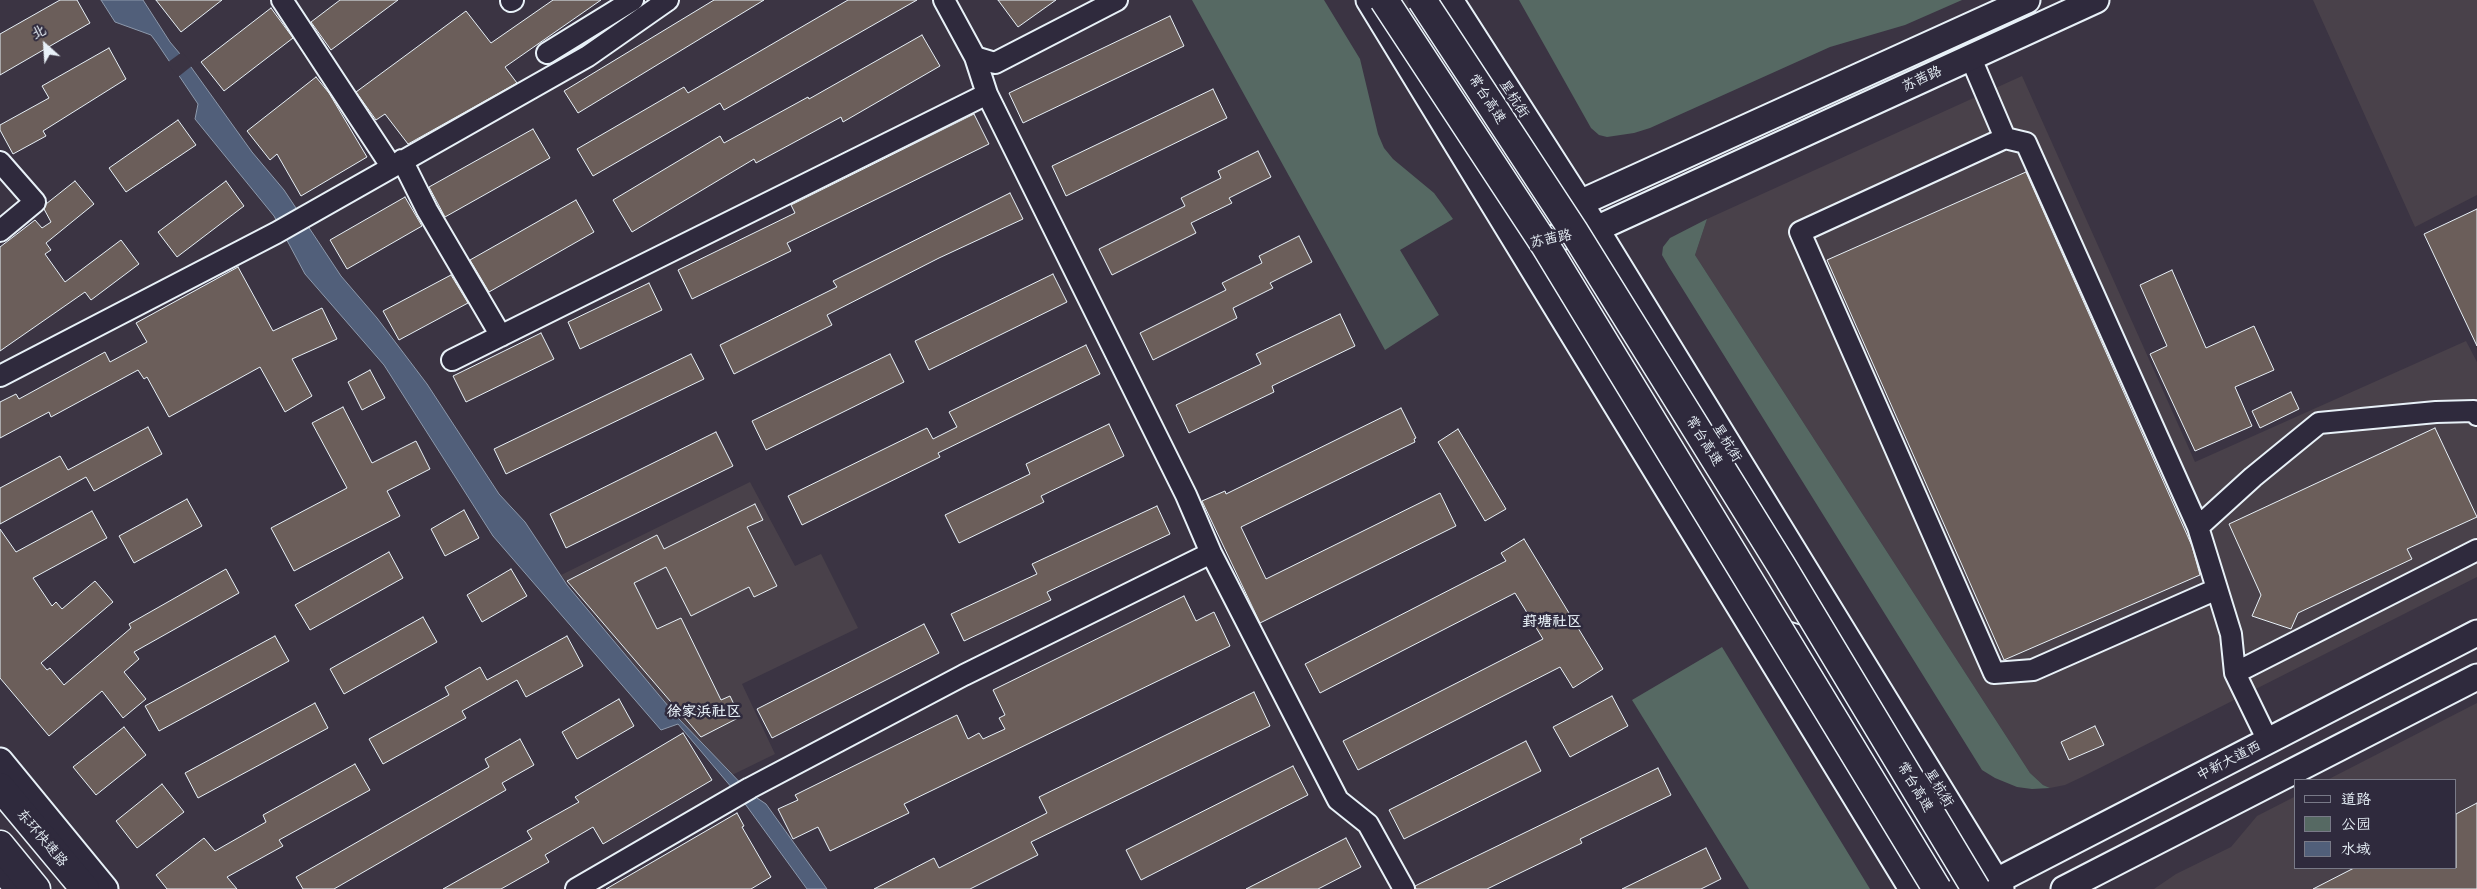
<!DOCTYPE html>
<meta charset="utf-8">
<style>
body{margin:0}
#map{position:relative;width:2477px;height:889px;overflow:hidden;background:#3b3443;font-family:Delius,"LXGW WenKai TC",sans-serif}
canvas{display:block}
.legend{position:absolute;left:2294px;top:779px;width:162px;height:90px;box-sizing:border-box;background:#2f2a3d;border:1px solid #797a88;margin:0;padding:6px 9px;list-style:none;font-size:15px;color:#e8f1f8}
.legend li{display:flex;align-items:center;gap:10px;height:25px}
.legend b{width:25px;border:1px solid #797a88}
.north{position:absolute;left:20px;top:20px;width:50px;height:50px;-webkit-text-stroke:4px #2f2a3d;paint-order:stroke;rotate:334deg;font-size:14px;font-weight:700;line-height:20px;text-align:center;color:#e8f1f8}
.north::after{content:'';display:block;margin:auto;width:18px;height:22px;background:#e8f1f8;clip-path:polygon(50% 0,100% 100%,50% 72%,0 100%)}
</style>
<div id="map">
<canvas width="2477" height="889"></canvas>
<ul class="legend">
<li><b style="height:6px;background:#2f2a3d"></b>道路</li>
<li><b style="height:14px;background:#566963"></b>公园</li>
<li><b style="height:14px;background:#515f7a"></b>水域</li>
</ul>
<div class="north">北</div>
</div>
<script>
const context = document.querySelector('canvas').getContext('2d');
context.lineJoin = 'round';
function fill(path, color) { context.fillStyle = color; context.fill(path, 'evenodd'); }
const toPath = rows => new Path2D(rows.map(r => 'M' + r).join(''));
function stroke(path, color, width, dash) { context.strokeStyle = color; context.lineWidth = width; context.lineCap = dash ? 'butt' : 'round'; context.setLineDash(dash || []); context.stroke(path); }
function drawText(font, color, halo, rows, align = 'center') {
  context.font = font + ' Delius,"LXGW WenKai TC",sans-serif'; context.lineWidth = 5; context.setLineDash([]); context.textBaseline = 'middle'; context.strokeStyle = halo; context.fillStyle = color; for (const [text, x, y, turn = 0] of rows) {
    context.save(); context.translate(x, y); context.rotate((+turn || 0) * Math.PI / 180); context.textAlign = isNaN(turn) ? turn : align; if (halo) context.strokeText(text, 0, 0); context.fillText(text, 0, 0); context.restore();
  }
}
const built = toPath([
 [2313,0,2477,0,2477,195,2415,227],
 [2022,76,2195,462,2466,341,2477,362,2477,577,2082,777,2065,785,2050,788,2043,785,2030,773,1695,255,1707,219],
 [750,482,795,566,821,554,858,628,742,684,775,754,732,775,679,719,561,575],
 [2477,703,2477,889,2154,889,2176,874,2231,847,2257,816,2296,796,2296,868,2456,868,2456,780,2327,780]
]);
const green = toPath([
 [1192,0,1324,0,1360,59,1378,134,1384,148,1393,159,1434,193,1453,219,1400,250,1439,315,1385,350],
 [1519,0,1962,0,1905,25,1830,47,1650,128,1634,133,1607,137,1599,135,1591,128],
 [1707,219,1695,255,2030,773,2043,785,2050,788,2032,789,2017,787,1995,778,1982,770,1669,267,1662,255,1663,247,1670,238],
 [1722,647,1870,889,1749,889,1632,700]
]);
const water = toPath([
 [101,0,143,0,170,42,191,67,252,152,284,190,341,276,377,318,427,384,499,494,525,522,567,585,679,719,751,794,766,804,827,889,807,889,743,801,678,724,661,730,493,536,384,365,305,274,274,216,195,119,198,104,157,43,151,35,115,22,101,0]
]);
const pier = toPath([
 [182,52,193,65,178,77,167,63]
]);
const building = toPath([
 [60,0,77,0,90,23,0,75,0,34,60,0],
 [156,0,222,0,181,32,156,0],
 [340,0,398,0,331,50,311,22,340,0],
 [553,0,601,0,505,67,517,83,408,144,385,114,376,120,356,92,466,11,491,43,553,0],
 [714,0,764,0,578,113,564,91,714,0],
 [848,0,917,0,724,110,720,103,593,176,577,149,684,87,688,93,848,0],
 [998,0,1056,0,1018,27,998,0],
 [271,8,293,38,224,91,201,62,271,8],
 [1170,16,1184,46,1023,123,1009,93,1170,16],
 [922,35,940,66,843,122,841,117,756,163,754,159,632,232,613,200,720,136,724,143,808,97,809,99,922,35],
 [109,48,126,79,43,131,46,136,13,154,0,130,0,125,49,98,42,86,109,48],
 [316,77,329,93,367,157,301,196,277,154,270,160,247,131,316,77],
 [1213,89,1227,118,1066,196,1052,166,1213,89],
 [974,114,989,144,787,243,791,251,692,299,678,270,795,213,791,205,974,114],
 [178,120,196,145,126,192,109,168,178,120],
 [533,129,550,158,445,217,429,187,533,129],
 [1258,151,1271,177,1229,198,1232,203,1191,223,1196,233,1112,275,1099,249,1185,206,1181,198,1221,178,1218,171,1258,151],
 [2026,172,2192,546,2200,575,2004,660,1827,260,2026,172],
 [75,181,94,204,46,243,51,250,45,254,65,282,121,240,139,264,91,300,85,292,0,351,0,247,35,220,42,228,51,222,44,209,46,204,75,181],
 [226,181,244,206,177,257,158,232,226,181],
 [1010,193,1023,219,939,258,827,315,832,325,734,374,720,345,837,287,833,281,1010,193],
 [405,197,422,226,347,269,330,240,405,197],
 [576,200,594,232,489,292,470,260,576,200],
 [2477,209,2477,346,2424,234,2477,209],
 [1299,236,1312,262,1270,283,1273,288,1233,308,1237,318,1153,360,1140,333,1226,290,1222,283,1262,263,1259,256,1299,236],
 [238,267,273,331,322,308,337,339,292,359,312,396,285,412,260,367,169,417,147,377,144,379,138,370,51,417,49,412,0,438,0,402,16,394,19,399,105,352,110,362,147,342,136,323,238,267],
 [2172,270,2206,348,2254,326,2274,370,2235,387,2252,426,2195,451,2150,354,2167,346,2140,285,2172,270],
 [1053,274,1067,302,929,370,915,341,1053,274],
 [451,275,468,303,399,340,383,311,451,275],
 [649,283,662,310,580,349,568,322,649,283],
 [1340,314,1355,346,1272,386,1274,392,1189,433,1176,405,1261,364,1256,354,1340,314],
 [541,333,554,359,466,402,453,376,541,333],
 [1086,345,1100,374,938,453,940,457,802,525,788,496,927,428,933,439,957,427,949,412,1086,345],
 [691,354,704,379,506,474,494,449,691,354],
 [890,354,904,382,766,450,752,421,890,354],
 [370,370,385,398,362,410,348,382,370,370],
 [2291,392,2299,409,2260,428,2252,411,2291,392],
 [343,407,372,463,416,441,430,469,387,491,400,516,294,571,271,528,347,488,312,423,343,407],
 [1401,408,1416,438,1414,439,1415,442,1241,527,1266,579,1440,493,1456,526,1260,623,1202,501,1225,491,1226,494,1401,408],
 [1109,424,1124,456,1041,496,1044,502,959,543,945,515,1030,474,1026,464,1109,424],
 [148,427,162,454,94,491,86,477,0,524,0,488,60,456,68,470,148,427],
 [2435,428,2477,517,2407,549,2412,559,2298,613,2291,629,2252,616,2261,595,2229,524,2435,428],
 [1458,429,1506,509,1485,521,1438,442,1458,429],
 [716,432,733,466,566,548,550,514,716,432],
 [187,499,202,526,134,563,119,536,187,499],
 [755,504,763,520,747,527,777,586,754,597,749,587,691,616,666,567,634,583,657,629,681,618,721,700,730,696,740,717,701,737,567,581,657,535,664,549,755,504],
 [1157,506,1170,534,1047,592,1051,600,964,641,951,614,1037,574,1032,564,1157,506],
 [464,510,479,538,445,556,431,529,464,510],
 [92,511,107,538,33,578,52,606,56,602,62,609,95,581,113,602,41,663,47,670,50,668,64,685,131,628,129,624,226,569,239,593,134,652,139,659,124,672,146,699,123,718,102,691,49,736,0,678,0,529,16,552,92,511],
 [1524,539,1603,669,1573,688,1560,667,1358,770,1343,741,1543,639,1515,593,1320,693,1305,664,1506,561,1501,553,1524,539],
 [389,552,403,578,310,630,295,605,389,552],
 [511,569,527,596,482,622,467,595,511,569],
 [1184,596,1196,621,1214,612,1230,646,904,804,909,813,830,851,818,827,793,839,778,809,798,800,795,795,957,715,968,739,979,733,983,739,1005,729,999,718,1005,715,993,690,1184,596],
 [423,617,437,642,344,694,330,669,423,617],
 [924,624,939,653,772,738,757,709,924,624],
 [275,636,289,661,159,731,145,706,275,636],
 [567,636,583,666,526,697,517,680,462,711,466,718,383,764,369,739,449,695,445,687,480,667,487,680,567,636],
 [1254,692,1270,726,1031,842,1038,855,970,889,874,889,934,858,939,868,1047,813,1039,797,1254,692],
 [1612,696,1628,726,1570,757,1553,727,1612,696],
 [619,699,634,726,577,759,562,732,619,699],
 [315,703,328,728,198,798,185,773,315,703],
 [2095,726,2104,745,2069,760,2061,742,2095,726],
 [124,727,146,755,96,795,73,767,124,727],
 [683,733,712,780,603,844,593,827,545,855,549,862,501,889,443,889,532,839,527,831,579,802,575,797,683,733],
 [520,739,534,765,502,783,506,790,334,889,303,889,296,877,489,767,485,759,520,739],
 [1526,741,1541,771,1404,839,1389,810,1526,741],
 [355,764,370,790,279,840,283,846,227,877,237,889,167,889,156,875,204,838,215,851,266,822,263,815,355,764],
 [1293,766,1308,795,1141,880,1126,850,1293,766],
 [1658,768,1671,795,1580,839,1582,843,1487,889,1416,889,1415,886,1658,768],
 [162,784,184,812,137,848,116,821,162,784],
 [2477,803,2477,889,2313,889,2354,868,2456,868,2456,814,2477,803],
 [737,813,744,826,742,827,771,877,751,889,606,889,737,813],
 [1346,838,1361,867,1318,889,1246,889,1346,838],
 [1706,848,1721,879,1701,889,1622,889,1706,848]
]);
const minor = toPath([
 [282,0,391,166],
 [944,0,975,57,987,94,1186,495,1211,553,1338,800,1368,824,1404,889],
 [511,1,513,0],
 [547,53,633,0],
 [1970,56,2005,138],
 [975,57,995,63,1117,0],
 [402,160,427,210,501,336],
 [0,162,35,202,0,231],
 [452,360,987,94],
 [0,376,276,233,588,56,668,0],
 [2198,527,2253,477,2319,423,2436,412,2474,411,2477,415],
 [2217,589,2033,670,1994,673,1800,232,2005,138,2026,143,2198,527,2231,634,2235,673,2268,741],
 [2235,673,2477,550],
 [576,889,750,788,964,675,1211,553]
]);
const major = toPath([
 [1369,0,1912,889],
 [1450,0,1580,203,2001,889],
 [1567,212,1580,203,2027,0],
 [1523,245,1596,229,2096,0],
 [1769,629,1804,640,1954,889],
 [0,761,105,889],
 [0,868,18,889],
 [1981,889,2477,633],
 [2064,889,2477,677]
]);
const highway = toPath([
 [0,787,85,889],
 [0,845,36,889]
]);
const highwayBridge = toPath([
 [1384,0,1545,245,1937,889],
 [1422,0,1573,230,1781,565,1976,889]
]);
const streetNames = [
 ["苏茜路",1922,79,-25],
 ["常台高速",1487,99,57],
 ["星杭街",1514,99,57],
 ["苏茜路",1551,239,-12],
 ["常台高速",1704,441,58],
 ["星杭街",1727,443,58],
 ["中新大道西",2229,761,-27],
 ["常台高速",1915,787,59],
 ["星杭街",1939,788,58],
 ["东环快速路",42,838,50]
];
const neighbourhoodNames = [
 ["葑塘社区",1552,622],
 ["徐家浜社区",704,712]
];
fill(built, '#49414a');
fill(green, '#566963');
fill(water, '#515f7a');
stroke(water, '#8d99ac', 1);
fill(pier, '#3b3443');
fill(building, '#6b5e5a');
stroke(building, '#e8f1f8', 1);
stroke(minor, '#e8f1f8', 24);
stroke(major, '#e8f1f8', 29);
stroke(highway, '#e8f1f8', 31);
stroke(minor, '#2f2a3d', 20);
stroke(major, '#2f2a3d', 25);
stroke(highway, '#2f2a3d', 28);
stroke(highwayBridge, '#e8f1f8', 31, []);
stroke(highwayBridge, '#2f2a3d', 28);
drawText('14px', '#e8f1f8', '#2f2a3d', streetNames);
drawText('bold 15px', '#e8f1f8', '#2f2a3d', neighbourhoodNames);
</script>
